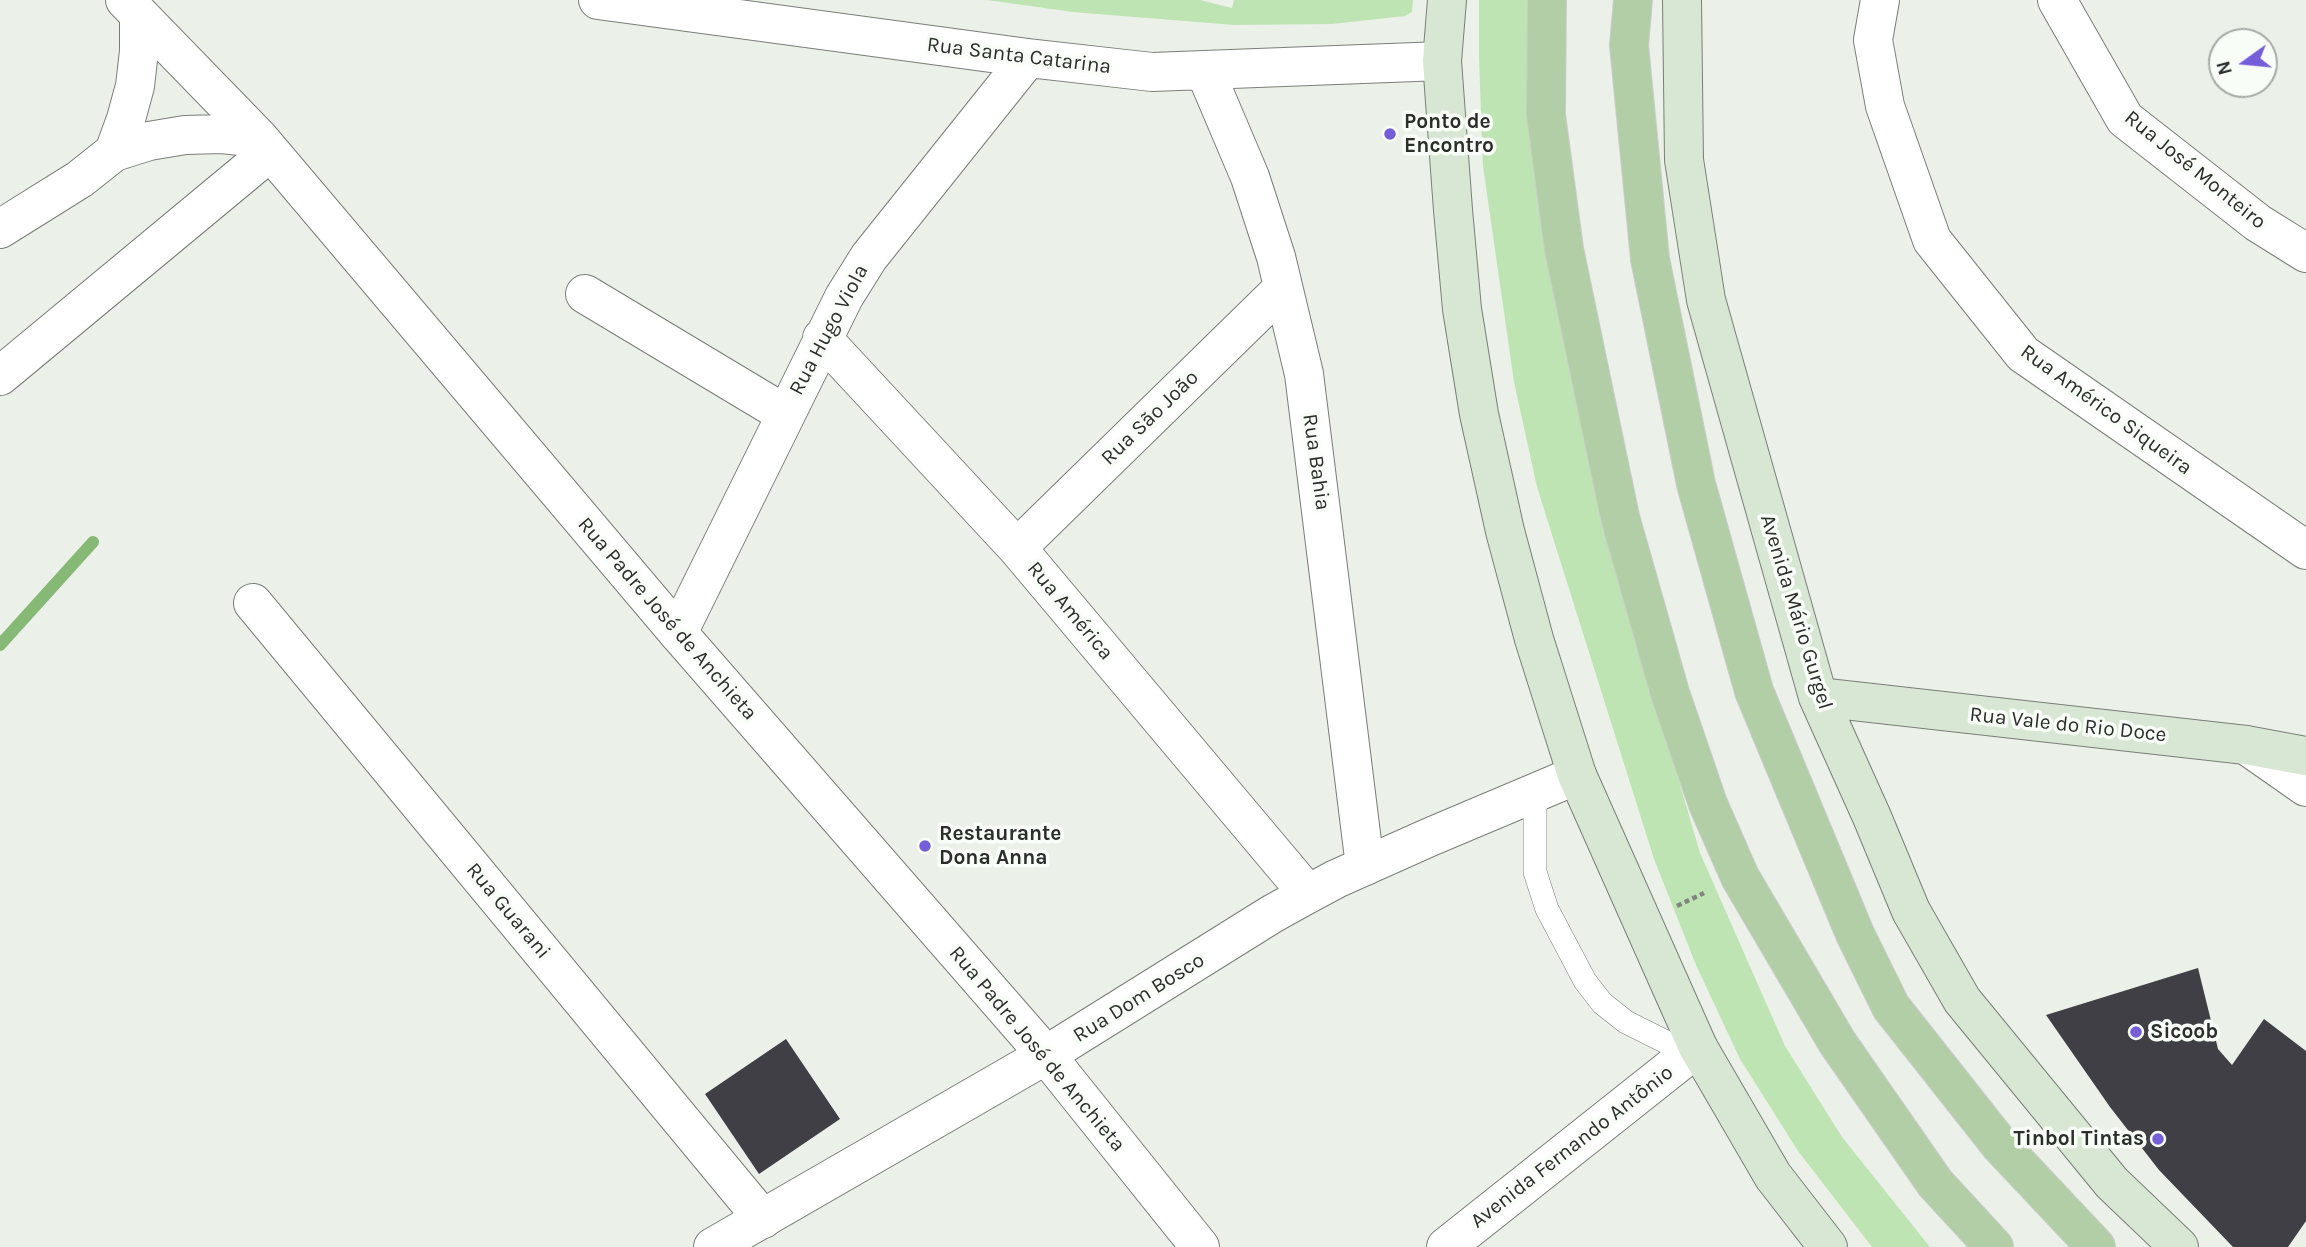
<!DOCTYPE html>
<meta charset="utf-8">
<style>
body{margin:0}
#map{position:relative;width:2306px;height:1247px;overflow:hidden;background:#ebf0e9;font-family:Karla,sans-serif}
canvas{display:block}
.north{position:absolute;left:2208px;top:28px;width:70px;height:70px;box-sizing:border-box;background:#f8fef7;border:2px solid #a6aba5;border-radius:50%;rotate:255deg;font-size:19px;font-weight:700;line-height:28px;text-align:center;color:#2c2e2b}
.north::after{content:'';display:block;margin:auto;width:24px;height:32px;background:#755ed8;clip-path:polygon(50% 0,100% 100%,50% 72%,0 100%)}
</style>
<div id="map">
<canvas width="2306" height="1247"></canvas>
<div class="north">N</div>
</div>
<script>
const context = document.querySelector('canvas').getContext('2d');
context.lineJoin = 'round';
function fill(path, color) { context.fillStyle = color; context.fill(path, 'evenodd'); }
const toPath = rows => new Path2D(rows.map(r => 'M' + r).join(''));
function stroke(path, color, width, dash) { context.strokeStyle = color; context.lineWidth = width; context.lineCap = dash ? 'butt' : 'round'; context.setLineDash(dash || []); context.stroke(path); }
function drawText(font, color, halo, rows, align = 'center') {
  context.font = font + ' Karla,sans-serif'; context.lineWidth = 7; context.setLineDash([]); context.textBaseline = 'middle'; context.strokeStyle = halo; context.fillStyle = color; for (const [text, x, y, turn = 0] of rows) {
    context.save(); context.translate(x, y); context.rotate((+turn || 0) * Math.PI / 180); context.textAlign = isNaN(turn) ? turn : align; if (halo) context.strokeText(text, 0, 0); context.fillText(text, 0, 0); context.restore();
  }
}
const green = toPath([
 [987,0,1200,0,1232,8,1234,0,1413,0,1412,12,1405,16,1332,24,1234,25,1073,12],
 [1479,0,1531,0,1622,586,1700,853,1785,1046,1842,1137,1930,1247,1872,1247,1798,1151,1740,1059,1696,965,1654,859,1537,487,1514,382,1483,166,1479,58]
]);
const stream = toPath([
 [0,645,93,542]
]);
const building = toPath([
 [2198,968,2218,1049,2232,1065,2264,1019,2306,1051,2306,1221,2288,1247,2233,1247,2159,1170,2110,1107,2046,1015],
 [786,1039,840,1119,759,1174,705,1094]
]);
const path = toPath([
 [1677,906,1704,893]
]);
const service = toPath([
 [1535,792,1535,872,1547,909,1585,981,1602,1003,1626,1022,1690,1054]
]);
const minor = toPath([
 [598,0,1028,58,1152,72,1442,61],
 [1880,0,1873,40,1885,106,1932,240,2023,354,2306,550],
 [2057,0,2125,119,2258,223,2306,253],
 [1205,71,1250,177,1276,257,1304,374,1365,866],
 [585,294,785,414],
 [822,338,1017,548,1308,894],
 [0,376,270,152],
 [1017,548,1283,288],
 [253,603,763,1219],
 [678,633,844,297,869,257,1028,58],
 [2246,745,2306,787],
 [1446,1247,1698,1047]
]);
const tertiary = toPath([
 [125,0,259,138,678,633,1046,1055,1200,1247],
 [114,152,126,119,135,86,139,51,139,16],
 [0,229,80,179,114,152,149,141,185,135,222,134,259,138],
 [713,1247,1046,1055,1272,914,1308,894,1336,879,1430,837,1577,775]
]);
const secondary = toPath([
 [1447,0,1442,61,1453,210,1462,309,1479,414,1505,531,1534,639,1577,775,1698,1047,1773,1176,1828,1247],
 [1682,0,1684,160,1706,300,1818,697,1872,817,1911,911,1962,1000,2112,1183,2179,1247],
 [1818,697,2246,745,2306,756]
]);
const primary = toPath([
 [1547,0,1546,115,1564,249,1620,517,1670,693,1708,804,1740,877,1837,1042,1935,1183,1994,1247],
 [1633,0,1629,45,1650,259,1696,484,1754,691,1855,934,1891,1007,2000,1145,2096,1247]
]);
const markers = [
 [1390,134,7,"#755ed8"],
 [925,846,7,"#755ed8"],
 [2136,1032,7,"#755ed8"],
 [2158,1139,7,"#755ed8"]
];
const streetNames = [
 ["Rua Santa Catarina",1019,56,7],
 ["Rua José Monteiro",2195,170,39],
 ["Rua Hugo Viola",829,330,-62],
 ["Rua Américo Siqueira",2106,410,36],
 ["Rua São João",1150,418,-44],
 ["Rua Bahia",1316,462,82],
 ["Rua América",1070,611,50],
 ["Avenida Mário Gurgel",1796,612,73],
 ["Rua Padre José de Anchieta",667,619,49],
 ["Rua Vale do Rio Doce",2068,725,6],
 ["Rua Guarani",508,911,50],
 ["Rua Dom Bosco",1139,998,-32],
 ["Rua Padre José de Anchieta",1037,1049,50],
 ["Avenida Fernando Antônio",1572,1147,-38]
];
const poiNames = [
 ["Ponto de",1404,122],
 ["Encontro",1404,146],
 ["Restaurante",939,834],
 ["Dona Anna",939,858],
 ["Sicoob",2150,1032],
 ["Tinbol Tintas",2144,1139,"right"]
];
fill(green, '#bfe4b3');
stroke(stream, '#87b976', 12);
fill(building, '#3f3f45');
stroke(service, '#7a7e78', 24);
stroke(minor, '#7a7e78', 40);
stroke(tertiary, '#7a7e78', 40);
stroke(secondary, '#7a7e78', 40);
stroke(primary, '#cccdcc', 40);
stroke(path, '#828581', 4.5, [5, 3.5]);
stroke(service, '#fff', 23);
stroke(minor, '#fff', 38);
stroke(tertiary, '#fff', 38);
stroke(secondary, '#d8e7d3', 38);
stroke(primary, '#b1cea7', 38);
for (const [x, y, r, color] of markers) { const dot = new Path2D(); dot.arc(x, y, r, 0, 2 * Math.PI); context.fillStyle = color; context.fill(dot); stroke(dot, '#f8fef7', 2.5); }
drawText('21px', '#2c2e2b', '#f8fef7', streetNames);
drawText('bold 21px', '#2c2e2b', '#f8fef7', poiNames, 'left');
</script>
